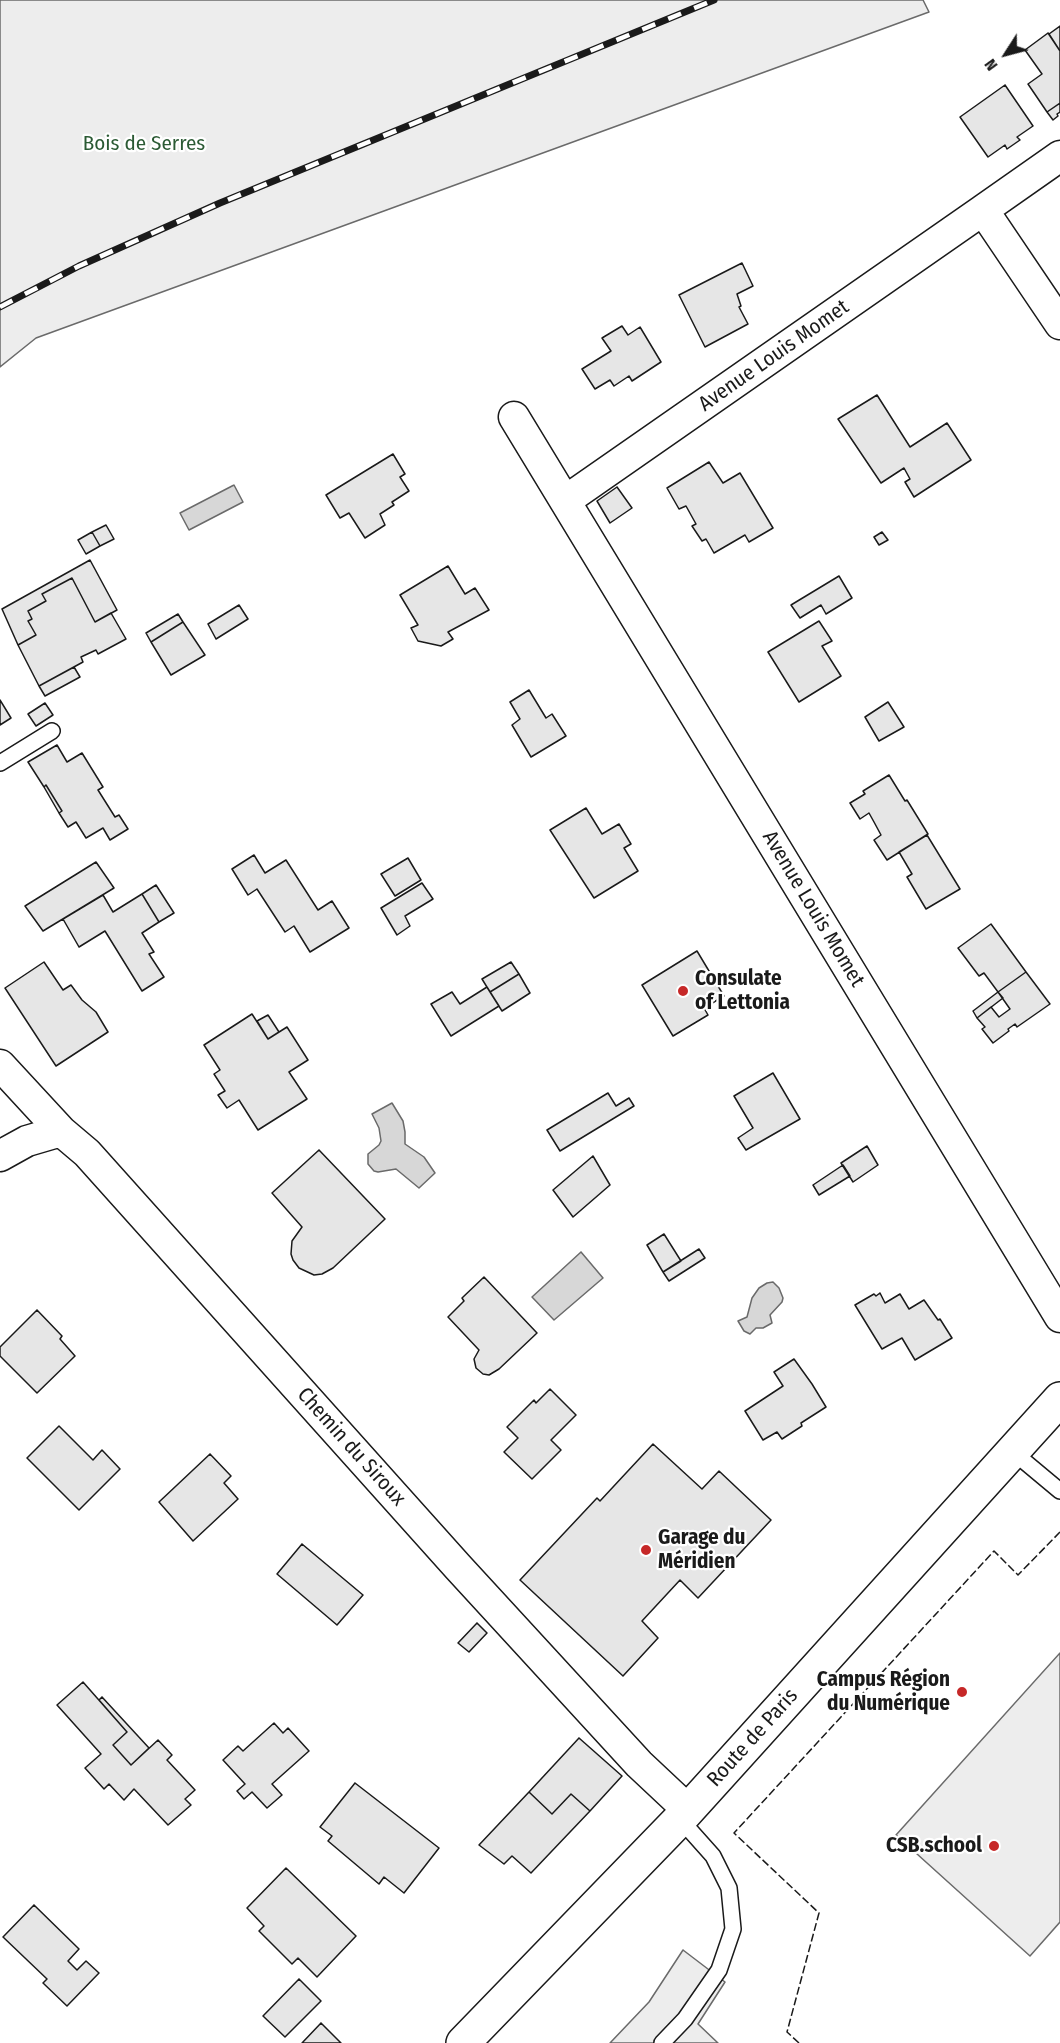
<!DOCTYPE html>
<meta charset="utf-8">
<style>
body{margin:0}
#map{position:relative;width:1060px;height:2043px;overflow:hidden;background:#fff;font-family:"Fira Sans Condensed",sans-serif}
canvas{display:block}
.north{position:absolute;left:976px;top:24px;width:60px;height:60px;-webkit-text-stroke:4px #fff;paint-order:stroke;rotate:234deg;font-size:16px;font-weight:700;line-height:24px;text-align:center;color:#1a1a1a}
.north::after{content:'';display:block;margin:auto;width:21px;height:27px;background:#1a1a1a;clip-path:polygon(50% 0,100% 100%,50% 72%,0 100%)}
</style>
<div id="map">
<canvas width="1060" height="2043"></canvas>
<div class="north">N</div>
</div>
<script>
const context = document.querySelector('canvas').getContext('2d');
context.lineJoin = 'round';
function fill(path, color) { context.fillStyle = color; context.fill(path, 'evenodd'); }
const toPath = rows => new Path2D(rows.map(r => 'M' + r).join(''));
function stroke(path, color, width, dash) { context.strokeStyle = color; context.lineWidth = width; context.lineCap = dash ? 'butt' : 'round'; context.setLineDash(dash || []); context.stroke(path); }
function drawText(font, color, halo, rows, align = 'center') {
  context.font = font + ' "Fira Sans Condensed",sans-serif'; context.lineWidth = 4.5; context.setLineDash([]); context.textBaseline = 'middle'; context.strokeStyle = halo; context.fillStyle = color; for (const [text, x, y, turn = 0] of rows) {
    context.save(); context.translate(x, y); context.rotate((+turn || 0) * Math.PI / 180); context.textAlign = isNaN(turn) ? turn : align; if (halo) context.strokeText(text, 0, 0); context.fillText(text, 0, 0); context.restore();
  }
}
const built = toPath([
 [0,0,923,0,929,12,36,338,0,367,0,0],
 [1060,1653,1060,1922,1030,1956,896,1835,1060,1653],
 [683,1950,725,1982,698,2024,718,2043,610,2043,649,2002,683,1950]
]);
const water = toPath([
 [234,485,243,502,189,530,180,513,234,485],
 [392,1103,403,1121,405,1132,405,1144,424,1157,435,1173,419,1188,396,1169,378,1172,374,1171,368,1164,368,1154,379,1145,381,1141,379,1128,372,1114,392,1103],
 [581,1252,603,1278,554,1320,532,1297,581,1252],
 [773,1282,779,1288,783,1298,782,1302,770,1315,772,1323,763,1328,756,1328,750,1334,744,1331,738,1321,747,1317,752,1298,759,1288,767,1283,773,1282]
]);
const building = toPath([
 [1060,26,1060,51,1049,34,1060,26],
 [1048,33,1060,51,1060,103,1047,112,1028,84,1042,74,1025,50,1048,33],
 [1005,85,1033,126,1017,137,1020,140,1007,149,1005,145,988,157,960,117,1005,85],
 [1060,103,1060,112,1057,114,1058,116,1053,120,1047,112,1060,103],
 [742,263,753,286,737,294,741,306,739,307,748,324,705,347,679,295,742,263],
 [622,326,628,335,640,327,661,362,632,381,629,376,614,386,610,380,595,389,582,369,611,351,602,338,622,326],
 [877,395,910,447,947,423,971,460,914,497,905,482,910,479,904,468,881,483,838,419,877,395],
 [393,454,405,474,400,477,409,491,392,502,394,505,380,514,385,525,365,538,349,513,340,518,326,495,393,454],
 [709,462,723,483,740,473,773,528,749,542,745,535,714,553,706,539,702,541,692,526,696,524,686,506,679,509,667,488,709,462],
 [617,487,632,508,610,523,597,501,617,487],
 [106,525,114,539,100,546,92,532,106,525],
 [92,532,100,546,86,554,78,540,92,532],
 [882,532,888,540,879,545,874,537,882,532],
 [90,560,117,610,95,622,72,578,42,594,46,601,28,611,32,619,28,621,36,635,18,645,2,609,90,560],
 [448,566,465,594,475,588,489,610,448,632,453,639,441,646,418,641,411,628,418,625,400,595,448,566],
 [839,576,852,598,826,614,821,605,800,618,791,605,839,576],
 [72,578,95,622,111,613,126,639,98,654,96,650,81,657,83,662,39,686,18,645,36,635,28,621,32,619,28,611,46,601,42,594,72,578],
 [239,605,248,619,216,639,208,624,239,605],
 [178,614,183,622,151,642,146,633,178,614],
 [819,621,832,641,822,646,841,676,799,702,768,652,819,621],
 [183,622,205,655,171,675,151,642,183,622],
 [74,667,80,677,45,696,39,686,74,667],
 [529,690,546,718,552,714,566,736,531,757,512,725,520,719,510,702,529,690],
 [0,700,11,718,0,725,0,700],
 [888,702,904,727,879,741,865,717,888,702],
 [45,703,53,715,36,726,28,714,45,703],
 [57,745,67,762,82,753,103,787,98,790,115,817,119,815,128,829,110,840,103,828,86,838,76,822,68,827,59,813,62,811,46,785,44,787,28,762,57,745],
 [889,775,905,801,907,800,928,834,887,860,874,840,881,835,874,822,869,813,860,819,850,803,865,794,863,791,889,775],
 [46,785,62,811,59,813,44,787,46,785],
 [586,808,602,834,619,824,631,844,624,848,638,871,594,898,550,830,586,808],
 [927,835,960,889,926,909,907,877,912,874,899,852,927,835],
 [254,855,265,873,286,860,318,910,332,901,349,928,310,952,294,926,285,932,257,889,248,895,232,869,254,855],
 [408,858,421,880,395,896,381,874,408,858],
 [96,862,114,888,43,931,25,906,96,862],
 [422,883,433,899,405,916,410,926,397,935,381,908,422,883],
 [156,885,174,913,159,922,142,894,156,885],
 [142,894,159,922,142,933,154,952,149,954,164,977,142,991,105,931,79,947,63,919,103,895,113,912,142,894],
 [991,924,1026,972,998,992,984,973,979,976,958,948,991,924],
 [697,951,724,996,704,1008,708,1015,673,1036,642,985,697,951],
 [44,962,63,990,71,985,82,1000,96,1012,108,1032,56,1066,5,988,44,962],
 [511,962,519,974,490,992,482,979,511,962],
 [1026,972,1050,1004,1017,1027,1015,1024,1008,1029,1009,1031,993,1043,982,1029,985,1027,977,1018,991,1007,999,1017,1010,1009,998,992,1026,972],
 [519,974,530,993,502,1011,490,992,519,974],
 [487,987,499,1006,451,1036,431,1004,452,992,460,1004,487,987],
 [998,992,1003,998,977,1018,973,1011,998,992],
 [252,1014,268,1039,287,1027,308,1060,289,1072,307,1099,258,1130,239,1100,227,1108,218,1095,225,1091,214,1074,220,1070,204,1045,252,1014],
 [268,1015,279,1032,268,1039,257,1021,268,1015],
 [773,1073,800,1119,746,1150,738,1138,753,1128,734,1096,773,1073],
 [608,1093,616,1106,629,1098,634,1106,560,1151,547,1130,608,1093],
 [867,1146,878,1165,853,1182,841,1163,867,1146],
 [319,1150,385,1219,333,1268,322,1274,314,1275,299,1268,293,1260,291,1254,292,1241,302,1227,272,1193,319,1150],
 [593,1156,610,1185,573,1217,553,1190,593,1156],
 [843,1165,850,1176,819,1195,813,1185,843,1165],
 [664,1234,681,1261,663,1272,647,1245,664,1234],
 [699,1249,705,1258,669,1281,663,1272,699,1249],
 [484,1277,537,1333,499,1369,489,1375,483,1374,476,1368,474,1359,479,1350,448,1317,464,1301,462,1298,484,1277],
 [880,1293,885,1303,900,1294,909,1309,924,1300,938,1320,940,1319,952,1338,915,1360,902,1338,882,1349,855,1305,874,1294,876,1296,880,1293],
 [37,1310,62,1336,60,1339,75,1356,37,1393,0,1356,0,1347,37,1310],
 [794,1359,812,1384,826,1407,801,1423,802,1426,782,1439,777,1432,763,1440,745,1411,783,1386,774,1372,794,1359],
 [550,1389,576,1415,551,1440,561,1450,532,1479,504,1452,518,1438,507,1427,534,1400,536,1403,550,1389],
 [59,1426,93,1460,102,1450,120,1469,79,1510,27,1458,59,1426],
 [653,1444,702,1489,719,1471,771,1520,698,1598,680,1580,642,1621,658,1638,623,1676,520,1580,597,1498,600,1501,653,1444],
 [210,1454,231,1476,224,1483,238,1499,193,1541,159,1502,210,1454],
 [302,1544,363,1595,337,1625,277,1574,302,1544],
 [477,1623,487,1633,469,1652,458,1643,477,1623],
 [83,1682,127,1732,113,1745,131,1765,158,1740,172,1755,167,1760,195,1790,185,1799,191,1805,168,1825,134,1789,124,1800,109,1784,104,1789,85,1768,101,1754,57,1705,83,1682],
 [102,1697,149,1748,131,1765,113,1745,127,1732,99,1700,102,1697],
 [274,1723,283,1733,288,1728,309,1751,272,1784,282,1795,267,1808,252,1792,244,1799,237,1791,245,1784,223,1760,238,1746,243,1751,274,1723],
 [579,1738,622,1776,590,1811,571,1794,552,1814,529,1792,579,1738],
 [355,1783,439,1848,404,1893,384,1877,379,1884,328,1841,332,1836,320,1827,355,1783],
 [529,1792,552,1814,571,1794,590,1811,531,1873,512,1856,504,1864,479,1845,529,1792],
 [286,1868,356,1936,317,1977,298,1958,292,1964,259,1931,264,1926,247,1908,286,1868],
 [34,1905,79,1949,68,1961,77,1970,86,1961,99,1973,67,2006,43,1983,47,1979,3,1937,34,1905],
 [299,1979,321,2001,285,2037,263,2016,299,1979],
 [321,2023,341,2043,302,2043,321,2023]
]);
const service = toPath([
 [0,763,52,731],
 [1012,1451,1060,1491],
 [662,2043,685,2019,719,1970,733,1929,729,1888,713,1856,680,1819]
]);
const minor = toPath([
 [983,210,1060,156],
 [1060,324,983,210,565,501,1060,1317],
 [514,417,565,501],
 [0,1065,61,1131,87,1153,458,1567,639,1764,688,1810],
 [0,1156,27,1141,61,1131]
]);
const primary = toPath([
 [463,2043,680,1819,1060,1399]
]);
const rail = toPath([
 [0,307,79,266,220,203,714,0]
]);
const fence = toPath([
 [799,2043,787,2032,819,1913,734,1833,994,1551,1018,1575,1060,1532]
]);
const markers = [
 [683,991,6,"#c62828"],
 [646,1550,6,"#c62828"],
 [962,1692,6,"#c62828"],
 [994,1846,6,"#c62828"]
];
const parkNames = [
 ["Bois de Serres",144,144]
];
const streetNames = [
 ["Avenue Louis Momet",774,356,-35],
 ["Avenue Louis Momet",813,909,59],
 ["Chemin du Siroux",351,1447,48],
 ["Route de Paris",753,1738,-48]
];
const poiNames = [
 ["Consulate",695,979],
 ["of Lettonia",695,1003],
 ["Garage du",658,1538],
 ["Méridien",658,1562],
 ["Campus Région",950,1680,"right"],
 ["du Numérique",950,1704,"right"],
 ["CSB.school",982,1846,"right"]
];
fill(built, '#ededed');
stroke(built, '#6a6a6a', 1.5);
fill(water, '#d7d7d7');
stroke(water, '#6a6a6a', 1.5);
fill(building, '#e6e6e6');
stroke(building, '#1a1a1a', 1.5);
stroke(service, '#1a1a1a', 18);
stroke(minor, '#1a1a1a', 33);
stroke(primary, '#1a1a1a', 36);
stroke(service, '#fff', 15);
stroke(minor, '#fff', 30);
stroke(primary, '#fff', 33);
stroke(rail, '#1a1a1a', 7);
stroke(rail, '#fff', 4.5, [14]);
stroke(fence, '#1a1a1a', 1.5, [8, 3]);
for (const [x, y, r, color] of markers) { const dot = new Path2D(); dot.arc(x, y, r, 0, 2 * Math.PI); context.fillStyle = color; context.fill(dot); stroke(dot, '#fff', 2); }
drawText('21px', '#2b5a34', '#fff', parkNames);
drawText('21px', '#1a1a1a', '#fff', streetNames);
drawText('bold 21px', '#1a1a1a', '#fff', poiNames, 'left');
</script>
